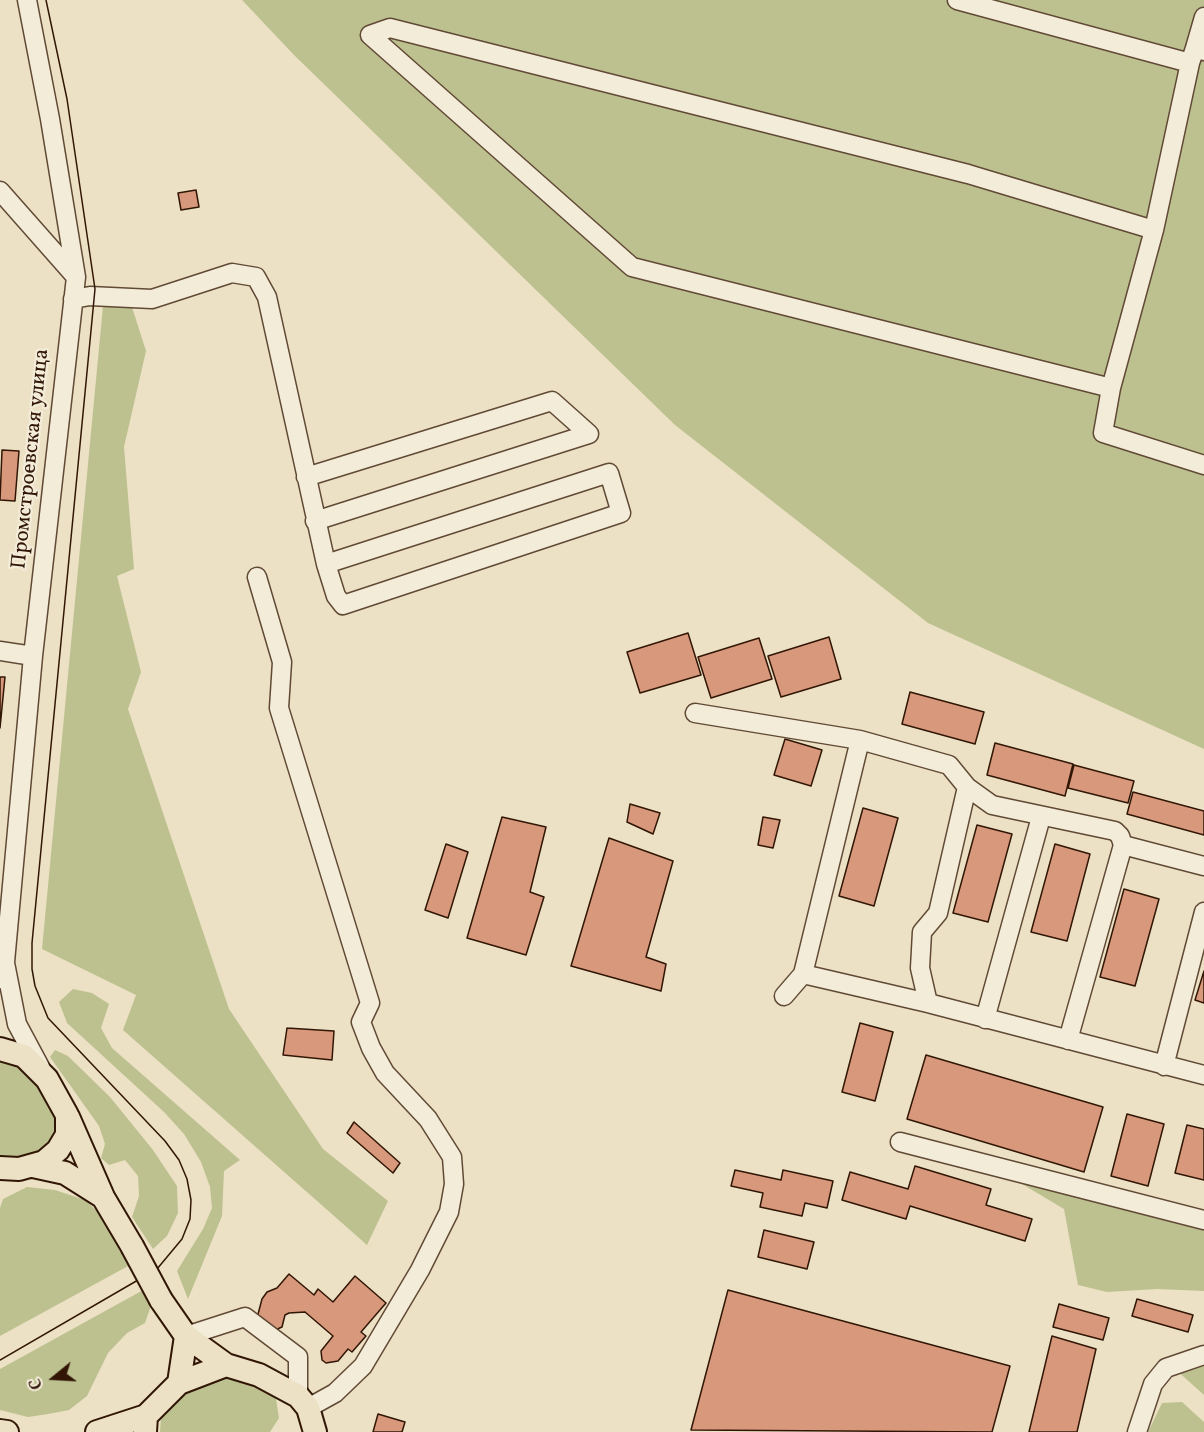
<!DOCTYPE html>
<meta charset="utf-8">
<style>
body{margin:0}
#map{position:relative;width:1204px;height:1432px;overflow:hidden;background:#ece1c4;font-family:Vollkorn,serif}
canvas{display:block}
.north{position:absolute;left:24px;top:1348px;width:60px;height:60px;-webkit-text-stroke:4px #f3ecd9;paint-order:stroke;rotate:252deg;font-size:16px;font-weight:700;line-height:24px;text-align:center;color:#311605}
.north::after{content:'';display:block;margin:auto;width:21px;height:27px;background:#311605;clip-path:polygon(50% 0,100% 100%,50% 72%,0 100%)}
</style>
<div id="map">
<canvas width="1204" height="1432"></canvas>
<div class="north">С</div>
</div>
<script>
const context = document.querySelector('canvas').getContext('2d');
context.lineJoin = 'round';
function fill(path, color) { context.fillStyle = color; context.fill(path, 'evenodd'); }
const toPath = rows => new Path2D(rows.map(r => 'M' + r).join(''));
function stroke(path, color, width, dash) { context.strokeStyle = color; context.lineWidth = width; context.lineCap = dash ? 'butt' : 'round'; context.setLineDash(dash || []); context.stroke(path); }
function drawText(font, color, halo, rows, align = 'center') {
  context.font = font + ' Vollkorn,serif'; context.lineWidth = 4.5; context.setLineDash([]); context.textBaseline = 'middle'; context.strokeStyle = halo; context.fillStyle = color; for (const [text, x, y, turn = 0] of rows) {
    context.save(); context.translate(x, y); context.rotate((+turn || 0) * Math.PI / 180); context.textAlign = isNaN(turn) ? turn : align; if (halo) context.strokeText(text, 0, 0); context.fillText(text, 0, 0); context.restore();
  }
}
const green = toPath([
 [242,0,1204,0,1204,749,928,623,675,425,294,55],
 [103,306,132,307,146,351,124,447,134,569,117,576,141,672,128,709,229,1009,323,1149,388,1201,367,1245,123,1030,136,995,42,949],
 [73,989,92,993,109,1004,101,1028,112,1048,240,1160,224,1171,222,1216,188,1299,177,1271,203,1229,212,1208,210,1187,201,1162,184,1134,164,1112,67,1023,59,1002],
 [55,1050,68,1056,110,1097,153,1150,177,1186,178,1213,167,1236,153,1249,132,1217,139,1196,138,1176,125,1160,109,1165,101,1158,105,1144,99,1126,50,1057],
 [0,1059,9,1059,39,1082,54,1115,54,1134,45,1150,29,1158,7,1159,0,1156],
 [1022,1184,1051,1186,1204,1227,1204,1291,1157,1289,1107,1292,1078,1285,1064,1209],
 [27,1187,55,1190,85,1200,105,1218,130,1265,0,1336,0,1208,3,1199],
 [145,1289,152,1303,145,1323,127,1333,108,1353,87,1396,69,1410,48,1414,28,1417,0,1410,0,1369],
 [1204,1366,1204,1395,1174,1368],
 [222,1373,257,1386,276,1399,279,1418,270,1432,160,1432,161,1417,171,1401,189,1384],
 [1182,1402,1204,1422,1204,1432,1148,1432,1162,1403]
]);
const building = toPath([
 [196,190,199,207,181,210,178,193,196,190],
 [2,450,19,451,15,501,0,500,2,450],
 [688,633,701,675,640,693,627,652,688,633],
 [829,637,841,679,781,697,768,656,829,637],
 [759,638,772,679,711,698,698,657,759,638],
 [0,677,5,677,0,728,0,677],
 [910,692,984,712,975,744,902,724,910,692],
 [785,739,822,750,811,786,774,775,785,739],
 [995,743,1073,764,1065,796,987,775,995,743],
 [1074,765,1134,781,1128,803,1068,788,1074,765],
 [1133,792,1204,811,1204,835,1127,814,1133,792],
 [630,804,660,813,653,834,627,822,630,804],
 [863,808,898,818,874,906,839,896,863,808],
 [502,817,546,827,530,892,544,897,526,955,467,938,502,817],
 [763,817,780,820,773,848,758,845,763,817],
 [977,825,1012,834,988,922,953,913,977,825],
 [609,838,673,861,646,957,666,964,661,991,571,966,609,838],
 [446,844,468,852,448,918,425,910,446,844],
 [1055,844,1090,854,1067,941,1031,932,1055,844],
 [1124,889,1159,899,1135,986,1100,977,1124,889],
 [1204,971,1204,1003,1195,1000,1204,971],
 [860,1023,893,1032,875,1101,842,1092,860,1023],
 [287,1028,334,1031,332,1060,283,1055,287,1028],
 [926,1055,1103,1107,1084,1172,907,1119,926,1055],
 [1127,1114,1164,1124,1148,1186,1111,1176,1127,1114],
 [354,1122,400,1163,393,1173,347,1133,354,1122],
 [1187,1125,1204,1129,1204,1180,1175,1173,1187,1125],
 [915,1166,991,1189,986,1205,1032,1219,1025,1241,910,1206,906,1219,842,1200,850,1172,908,1189,915,1166],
 [735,1170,781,1180,783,1170,833,1181,827,1208,805,1203,802,1216,760,1207,763,1193,731,1186,735,1170],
 [764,1230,814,1242,807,1269,758,1257,764,1230],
 [289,1274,314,1295,318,1289,333,1302,355,1276,386,1303,361,1332,366,1336,352,1352,348,1349,338,1361,326,1363,322,1360,321,1351,333,1336,305,1312,289,1313,285,1315,282,1327,273,1331,257,1318,262,1299,267,1292,277,1288,289,1274],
 [728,1290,1010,1366,992,1432,691,1430,728,1290],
 [1137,1299,1193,1315,1188,1332,1132,1316,1137,1299],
 [1059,1304,1109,1318,1103,1340,1053,1327,1059,1304],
 [1052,1336,1096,1349,1077,1432,1029,1432,1052,1336],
 [378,1414,405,1422,402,1432,373,1432,378,1414]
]);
const minor = toPath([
 [957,0,1190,63],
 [1195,48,1204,17],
 [1204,51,1195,48,1190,63,1154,230,1111,388,1103,433,1204,465],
 [0,191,76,277],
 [73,299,90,296,152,299,232,273,256,277,267,297,326,564,336,596,343,605,621,513,609,473,326,564],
 [1111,388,632,267,370,35,390,28,968,174,1154,230],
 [306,477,552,401,589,434,315,521],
 [257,577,282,662,279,708,370,1003,361,1022,371,1048,385,1073,428,1119,452,1157,454,1184,449,1212,420,1270,363,1366,335,1393,308,1408],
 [0,651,33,656],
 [695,713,860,740,803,974],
 [860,740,949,765,967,787,992,805,1115,831,1120,836,1123,845,1204,866],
 [5,963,17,1024,40,1067],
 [0,979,5,962,33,656,76,277,50,119,27,0],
 [784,996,803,974,928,1003,1204,1075],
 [928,1003,920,968,922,932,938,913,967,787],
 [985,1019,1041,817],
 [1068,1040,1123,845],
 [1164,1066,1204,912],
 [900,1142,1204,1220],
 [186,1336,245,1317,298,1357,298,1396],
 [1137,1432,1153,1384,1166,1368,1204,1355]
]);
const major = toPath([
 [0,1049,24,1056,47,1079,67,1115,67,1135,58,1150,44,1162,19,1169,0,1168],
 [68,1117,103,1197,132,1246],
 [33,1166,65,1173,103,1197],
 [161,1300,186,1336,226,1365,259,1375,298,1396,308,1408,315,1432],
 [179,1383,186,1336],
 [0,1431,7,1432],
 [97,1432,146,1416],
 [145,1432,146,1416,179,1383,226,1365]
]);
const tram = toPath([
 [0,1360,157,1269,182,1239,190,1219,191,1200,187,1179,179,1160,165,1141,48,1018,35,986,32,969,32,943,95,289,67,99,46,0]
]);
const majorBridge = toPath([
 [132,1246,161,1300]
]);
const streetNames = [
 ["Промстроевская улица",32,459,-84]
];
fill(green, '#bdc190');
fill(building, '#d7987b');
stroke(building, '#311605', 1.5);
stroke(minor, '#604935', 21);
stroke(major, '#311605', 26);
stroke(minor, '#f3ecd9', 18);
stroke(major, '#ece1c4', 22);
stroke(tram, '#311605', 1.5);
stroke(majorBridge, '#311605', 26, []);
stroke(majorBridge, '#ece1c4', 22);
drawText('21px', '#311605', '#f3ecd9', streetNames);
</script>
